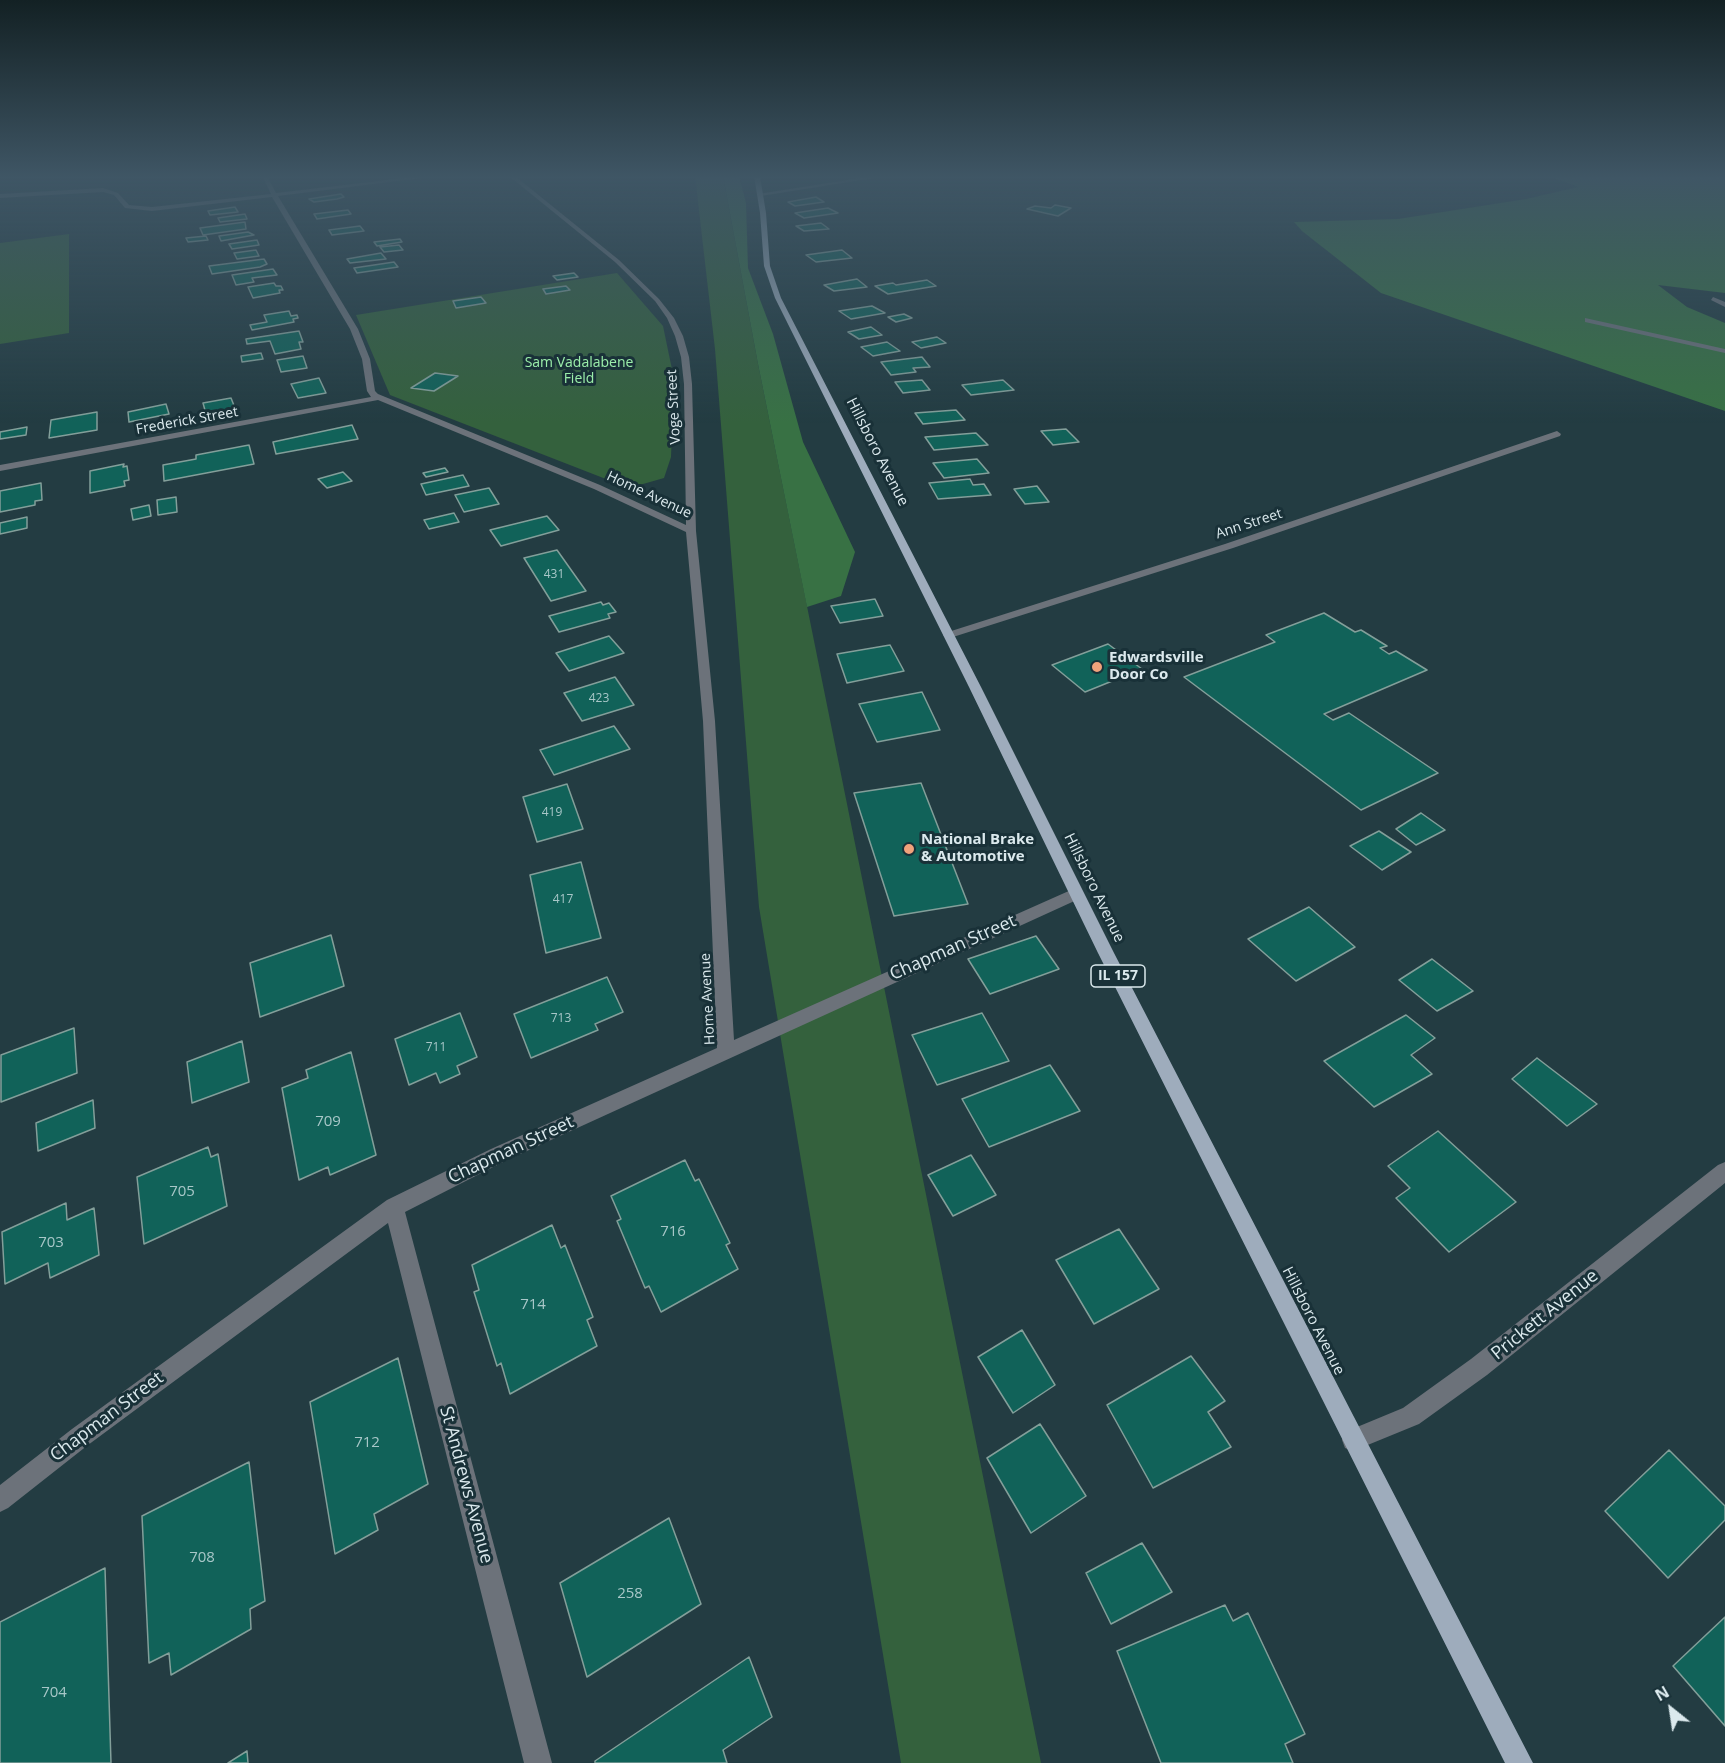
<!DOCTYPE html>
<style>
body{margin:0}
#map{position:relative;width:1725px;height:1763px;overflow:hidden;background:#233c42;font-family:"Open Sans",sans-serif}
canvas{display:block}
.north{position:absolute;left:1641px;top:1679px;width:60px;height:60px;-webkit-text-stroke:4px #193138;paint-order:stroke;rotate:330deg;font-size:16px;font-weight:700;line-height:24px;text-align:center;color:#dbe9ed}
.north::after{content:'';display:block;margin:auto;width:21px;height:27px;background:#dbe9ed;clip-path:polygon(50% 0,100% 100%,50% 72%,0 100%)}
</style>
<div id="map">
<canvas width="1725" height="1763"></canvas>
<div class="north">N</div>
</div>
<script>
const context = document.querySelector('canvas').getContext('2d');
context.lineJoin = 'round';
function fill(path, color) { context.fillStyle = color; context.fill(path, 'evenodd'); }
const toPath = rows => new Path2D(rows.map(r => 'M' + r).join(''));
function stroke(path, color, width, dash) { context.strokeStyle = color; context.lineWidth = width; context.lineCap = dash ? 'butt' : 'round'; context.setLineDash(dash || []); context.stroke(path); }
function drawText(font, color, halo, rows, align = 'center') {
  context.font = font + ' "Open Sans",sans-serif'; context.lineWidth = 6; context.setLineDash([]); context.textBaseline = 'middle'; context.strokeStyle = halo; context.fillStyle = color; for (const [text, x, y, turn = 0] of rows) {
    context.save(); context.translate(x, y); context.rotate((+turn || 0) * Math.PI / 180); context.textAlign = isNaN(turn) ? turn : align; if (halo) context.strokeText(text, 0, 0); context.fillText(text, 0, 0); context.restore();
  }
}
const green = toPath([
 [695,176,723,176,758,364,1041,1763,901,1763,759,907,715,349],
 [69,234,69,333,0,344,0,243],
 [617,273,663,326,674,379,671,457,664,478,629,488,390,395,356,315]
]);
const forest = toPath([
 [723,176,739,176,746,203,748,268,773,334,803,442,855,552,841,596,807,607,758,364],
 [1549,176,1725,176,1725,293,1658,285,1687,307,1725,323,1725,411,1381,293,1302,231,1294,222,1398,219,1526,199,1578,187]
]);
const building = toPath([
 [341,194,344,197,337,199,314,202,309,199,341,194],
 [816,197,824,202,795,206,788,202,816,197],
 [1055,205,1071,208,1058,216,1027,209,1035,206,1051,208,1055,205],
 [235,207,238,212,210,215,208,211,235,207],
 [828,208,838,213,804,218,795,213,828,208],
 [348,210,351,214,317,219,314,214,348,210],
 [245,214,247,219,220,222,218,218,245,214],
 [245,222,246,229,203,235,200,228,245,222],
 [821,223,829,229,804,231,796,226,821,223],
 [360,226,364,231,332,235,329,230,360,226],
 [248,232,254,235,221,241,219,236,248,232],
 [206,236,208,240,188,242,186,238,206,236],
 [400,239,402,242,377,246,374,242,400,239],
 [257,240,259,245,232,249,229,244,257,240],
 [399,245,403,250,384,252,380,247,399,245],
 [256,250,259,256,237,259,234,253,256,250],
 [842,250,852,258,816,262,806,255,842,250],
 [381,253,386,259,350,263,347,259,381,253],
 [264,259,267,264,260,267,212,274,209,266,264,259],
 [394,262,398,267,357,273,354,268,394,262],
 [273,269,277,275,252,278,254,282,236,285,232,275,273,269],
 [574,273,578,277,557,280,553,276,574,273],
 [857,279,867,287,834,291,824,285,857,279],
 [927,280,936,286,888,294,875,286,893,283,896,285,927,280],
 [274,283,276,286,281,286,283,290,279,290,280,293,253,298,248,287,274,283],
 [566,286,570,290,546,294,543,289,566,286],
 [481,297,486,303,456,308,453,301,481,297],
 [872,306,885,313,851,319,839,311,872,306],
 [289,311,291,316,297,315,298,318,293,319,294,322,252,330,250,325,267,322,264,315,289,311],
 [904,314,912,318,896,322,888,317,904,314],
 [871,327,882,335,859,339,848,332,871,327],
 [299,331,303,342,299,342,301,349,275,354,270,341,247,344,246,339,299,331],
 [937,337,946,343,921,348,912,342,937,337],
 [887,342,900,351,873,356,861,347,887,342],
 [261,353,263,359,242,362,241,356,261,353],
 [303,356,307,368,281,372,277,360,303,356],
 [922,357,930,367,913,368,916,372,891,375,881,362,922,357],
 [435,373,458,376,434,391,411,388,435,373],
 [319,378,326,393,298,398,291,384,319,378],
 [922,380,930,390,903,393,895,382,922,380],
 [1003,380,1014,390,971,395,962,385,1003,380],
 [231,398,235,408,206,414,203,403,231,398],
 [166,404,169,414,129,422,128,412,166,404],
 [956,410,965,420,923,424,915,413,956,410],
 [97,412,97,430,49,438,51,420,97,412],
 [352,425,358,439,276,454,273,442,352,425],
 [27,427,26,435,0,439,0,432,27,427],
 [1066,429,1079,442,1053,445,1041,431,1066,429],
 [976,433,988,445,934,450,925,437,976,433],
 [249,445,254,464,164,481,163,465,196,459,196,455,249,445],
 [977,459,989,473,944,478,933,463,977,459],
 [124,464,123,467,127,466,129,480,124,481,125,486,90,493,90,471,124,464],
 [445,468,448,472,426,477,423,473,445,468],
 [343,472,352,481,327,488,318,479,343,472],
 [463,475,469,486,426,495,421,484,463,475],
 [970,479,973,485,984,484,991,495,938,499,929,483,970,479],
 [41,483,42,500,35,501,35,505,0,512,0,491,41,483],
 [1037,486,1049,502,1025,504,1014,489,1037,486],
 [489,488,499,504,464,512,455,495,489,488],
 [176,497,177,512,158,515,157,500,176,497],
 [149,505,151,516,133,520,131,509,149,505],
 [454,513,459,522,429,529,424,520,454,513],
 [547,516,559,530,501,546,490,530,547,516],
 [27,517,27,528,0,534,0,523,27,517],
 [557,550,586,591,551,601,524,558,557,550],
 [875,599,883,616,840,623,831,606,875,599],
 [601,602,603,605,609,603,616,612,608,614,610,618,559,632,549,616,601,602],
 [1324,613,1355,632,1361,630,1387,646,1380,648,1389,654,1396,651,1427,670,1324,714,1333,720,1349,713,1438,773,1361,810,1184,677,1275,642,1266,635,1324,613],
 [609,636,624,653,569,671,556,653,609,636],
 [1108,644,1142,669,1085,692,1052,665,1108,644],
 [890,645,904,671,847,683,837,654,890,645],
 [615,677,634,705,582,721,564,693,615,677],
 [922,692,940,730,877,742,859,704,922,692],
 [614,726,630,749,554,775,540,750,614,726],
 [921,783,968,904,894,916,854,793,921,783],
 [567,784,583,829,537,842,523,797,567,784],
 [1421,813,1445,830,1416,845,1396,829,1421,813],
 [1379,831,1411,852,1382,870,1350,846,1379,831],
 [581,862,601,938,546,953,530,875,581,862],
 [1309,907,1355,947,1296,981,1248,939,1309,907],
 [331,935,344,986,260,1017,250,963,331,935],
 [1036,936,1059,969,990,994,968,959,1036,936],
 [1432,959,1473,991,1437,1011,1399,980,1432,959],
 [607,977,623,1012,595,1024,598,1030,531,1058,514,1014,607,977],
 [460,1013,477,1057,457,1066,460,1074,440,1083,436,1073,409,1085,395,1039,460,1013],
 [982,1013,1009,1061,937,1085,912,1035,982,1013],
 [1406,1015,1435,1038,1411,1055,1432,1074,1374,1107,1324,1061,1406,1015],
 [74,1028,77,1073,1,1102,1,1055,74,1028],
 [242,1041,249,1082,192,1103,187,1062,242,1041],
 [351,1052,376,1155,330,1175,328,1167,299,1180,282,1088,308,1078,306,1070,351,1052],
 [1537,1058,1597,1104,1567,1126,1512,1079,1537,1058],
 [1050,1065,1080,1111,989,1147,962,1099,1050,1065],
 [93,1100,95,1128,38,1151,36,1123,93,1100],
 [1438,1131,1516,1202,1449,1252,1396,1198,1410,1188,1388,1166,1438,1131],
 [208,1147,211,1157,218,1154,227,1206,144,1244,137,1177,208,1147],
 [971,1155,996,1195,953,1216,928,1175,971,1155],
 [685,1160,695,1181,699,1179,730,1243,726,1245,738,1269,661,1312,649,1286,645,1288,617,1221,621,1219,611,1196,685,1160],
 [66,1203,67,1220,94,1208,99,1255,50,1278,48,1263,5,1284,2,1232,66,1203],
 [552,1225,561,1248,565,1245,593,1317,587,1320,597,1346,510,1394,501,1363,497,1366,474,1292,479,1290,472,1265,552,1225],
 [1119,1229,1159,1289,1094,1324,1056,1260,1119,1229],
 [1022,1330,1055,1385,1013,1413,978,1357,1022,1330],
 [1191,1356,1225,1401,1208,1412,1231,1447,1153,1488,1107,1405,1191,1356],
 [398,1358,428,1484,374,1514,378,1530,335,1554,310,1402,398,1358],
 [1040,1424,1086,1496,1031,1533,987,1458,1040,1424],
 [1669,1450,1725,1506,1725,1520,1668,1578,1605,1511,1669,1450],
 [249,1462,265,1601,250,1609,251,1629,171,1675,169,1653,149,1663,142,1516,249,1462],
 [669,1518,701,1604,587,1677,560,1583,669,1518],
 [1142,1543,1172,1592,1111,1624,1086,1573,1142,1543],
 [105,1568,111,1763,0,1763,0,1622,105,1568],
 [1225,1605,1233,1621,1248,1613,1305,1734,1285,1744,1293,1763,1161,1763,1117,1651,1225,1605],
 [1725,1617,1725,1726,1673,1666,1725,1617],
 [749,1657,772,1717,723,1750,727,1763,595,1763,595,1761,749,1657],
 [247,1751,248,1763,228,1763,247,1751]
]);
const street = toPath([
 [262,176,267,176,276,193,420,176,438,176,278,196,358,329,370,359,375,391,378,394,600,485,686,525,684,384,681,357,675,336,667,318,655,301,615,262,509,176,515,176,619,260,659,299,674,318,683,336,689,357,692,384,696,531,715,721,734,1040,1071,890,1076,888,1081,890,1084,894,1081,898,505,1161,405,1212,552,1763,524,1763,388,1223,88,1445,8,1508,0,1512,0,1485,72,1429,387,1200,491,1149,717,1048,703,721,686,532,594,489,378,400,0,471,0,465,371,397,367,391,362,359,350,329,272,197,152,211,125,208,114,195,103,192,0,198,0,194,103,188,118,193,129,205,152,207,271,194,262,176],
 [872,176,887,176,761,196,758,194,872,176],
 [1713,297,1725,302,1725,307,1711,300,1713,297],
 [1585,318,1725,349,1725,353,1585,322,1585,318],
 [1557,431,1561,434,1560,436,1233,548,953,637,945,637,943,635,945,633,1225,544,1557,431],
 [1725,1162,1725,1183,1487,1375,1419,1424,1353,1451,1345,1448,1342,1440,1345,1432,1403,1408,1471,1359,1718,1165,1725,1162]
]);
const primary = toPath([
 [754,176,760,176,766,213,770,266,781,298,981,687,1114,953,1533,1763,1505,1763,1098,953,969,687,775,298,764,266,760,213,754,176]
]);
const markers = [
 [1097,667,6,"#f1a27b"],
 [909,849,6,"#f1a27b"]
];
const numberNames = [
 ["431",554,575],
 ["423",599,699],
 ["419",552,813],
 ["417",563,900],
 ["713",561,1019],
 ["711",436,1048]
];
const farParknames = [
 ["Sam Vadalabene",579,363],
 ["Field",579,379]
];
const farStreetnames = [
 ["Voge Street",674,407,-93],
 ["Frederick Street",187,421,-10],
 ["Home Avenue",649,495,25],
 ["Ann Street",1249,524,-18],
 ["Home Avenue",708,999,-93]
];
const shields = [
 [1118,976,54]
];
const shieldNames = [
 ["IL 157",1118,976]
];
const streetNames = [
 ["Hillsboro Avenue",877,452,63],
 ["Hillsboro Avenue",1094,888,64],
 ["Hillsboro Avenue",1313,1321,63]
];
const poiNames = [
 ["Edwardsville",1109,658],
 ["Door Co",1109,675],
 ["National Brake",921,840],
 ["& Automotive",921,857]
];
const nearNumbernames = [
 ["709",328,1122],
 ["705",182,1192],
 ["716",673,1232],
 ["703",51,1243],
 ["714",533,1305],
 ["712",367,1443],
 ["708",202,1558],
 ["258",630,1594],
 ["704",54,1693]
];
const nearStreetnames = [
 ["Chapman Street",953,948,-24],
 ["Chapman Street",511,1150,-25],
 ["Prickett Avenue",1545,1315,-39],
 ["Chapman Street",107,1417,-37],
 ["St Andrews Avenue",466,1485,75]
];
fill(green, '#34613d');
fill(forest, '#387144');
fill(building, '#116259');
stroke(building, '#839f9a', 1.5);
fill(street, '#6c727a');
fill(primary, '#9eacbc');
const sky = context.createLinearGradient(0, 0, 0, 423);
sky.addColorStop(0, '#132124');
sky.addColorStop(0.42, '#3f5665');
sky.addColorStop(1, '#3f566500');
context.fillStyle = sky;
context.fillRect(0, 0, 1725, 423);
for (const [x, y, r, color] of markers) { const dot = new Path2D(); dot.arc(x, y, r, 0, 2 * Math.PI); context.fillStyle = color; context.fill(dot); stroke(dot, '#193138', 2); }
drawText('12px', '#a8c7c8', null, numberNames);
drawText('14px', '#9beeaa', '#193138', farParknames);
drawText('14px', '#dbe9ed', '#193138', farStreetnames);
for (const [x, y, w] of shields) { const box = new Path2D(); box.roundRect(x - w / 2, y - 11, w, 22, 4.5); context.fillStyle = '#193138'; context.fill(box); stroke(box, '#dbe9ed', 1.5); }
drawText('bold 14px', '#dbe9ed', null, shieldNames);
drawText('15px', '#dbe9ed', '#193138', streetNames);
drawText('bold 15px', '#dbe9ed', '#193138', poiNames, 'left');
drawText('15px', '#a8c7c8', null, nearNumbernames);
drawText('18px', '#dbe9ed', '#193138', nearStreetnames);
</script>
